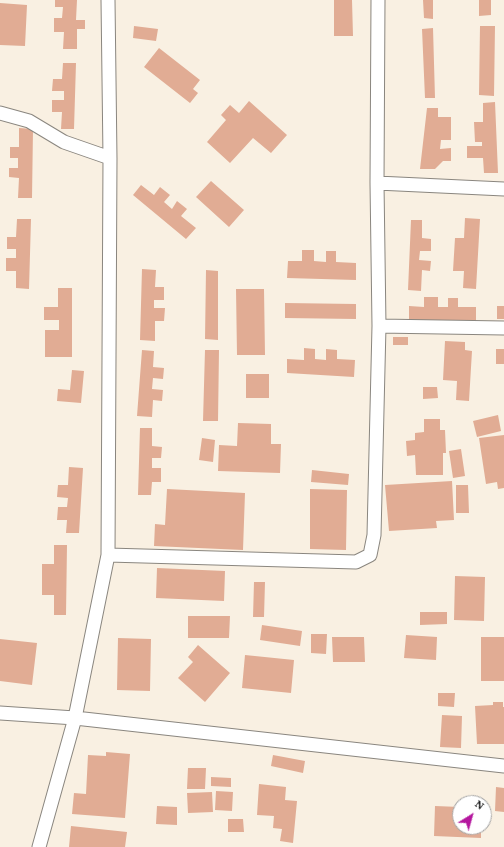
<!DOCTYPE html>
<style>
body{margin:0}
#map{position:relative;width:504px;height:847px;overflow:hidden;background:#f9f0e2;font-family:Vollkorn,serif}
canvas{display:block}
.north{position:absolute;left:452px;top:795px;width:40px;height:40px;box-sizing:border-box;background:#fff;border:1px solid #a4a4a4;border-radius:50%;rotate:37deg;font-size:11px;font-weight:700;line-height:16px;text-align:center;color:#1c1c1c}
.north::after{content:'';display:block;margin:auto;width:14px;height:18px;background:#b5179e;clip-path:polygon(50% 0,100% 100%,50% 72%,0 100%)}
</style>
<div id="map">
<canvas width="504" height="847"></canvas>
<div class="north">N</div>
</div>
<script>
const context = document.querySelector('canvas').getContext('2d');
context.lineJoin = 'round';
function fill(path, color) { context.fillStyle = color; context.fill(path, 'evenodd'); }
const toPath = rows => new Path2D(rows.map(r => 'M' + r).join(''));
function stroke(path, color, width, dash) { context.strokeStyle = color; context.lineWidth = width; context.lineCap = dash ? 'butt' : 'round'; context.setLineDash(dash || []); context.stroke(path); }
const building = toPath([
 [55,0,77,0,76,20,85,20,85,29,77,29,77,49,63,49,64,32,54,32,54,18,62,18,63,7,55,7],
 [334,0,352,0,353,36,334,36],
 [423,0,433,0,433,19,424,18],
 [479,0,491,0,491,15,479,16],
 [0,3,27,5,25,46,0,45],
 [134,26,158,29,156,41,133,38],
 [480,26,495,26,494,96,479,95],
 [433,28,435,98,425,98,422,29],
 [159,48,200,80,193,89,198,93,190,103,144,67],
 [63,63,76,63,74,129,61,129,62,112,52,112,52,100,64,100,64,91,52,91,53,79,62,79],
 [249,101,287,135,271,153,253,138,230,163,207,142,226,120,221,115,230,105,239,113],
 [495,102,498,173,484,173,483,158,467,158,467,146,482,146,482,142,475,142,474,122,483,122,483,103],
 [427,108,438,108,438,117,451,117,451,140,441,140,440,149,451,148,451,161,443,161,435,169,420,169],
 [19,128,33,129,32,198,18,198,19,178,9,177,9,168,18,168,18,158,10,158,10,147,19,147],
 [211,181,244,210,229,227,196,197],
 [141,185,154,195,160,187,170,195,164,202,172,209,177,201,187,209,181,216,196,228,186,239,133,195],
 [465,218,480,219,476,289,463,288,464,271,453,271,455,238,464,238],
 [17,219,31,219,29,289,16,288,16,271,6,271,6,258,16,258,16,249,7,249,7,237,16,237],
 [411,220,422,220,422,238,431,239,431,251,420,251,419,260,431,261,430,271,422,270,421,291,408,290],
 [302,250,314,250,314,261,326,262,326,251,336,251,336,262,356,263,356,280,287,278,288,261,302,261],
 [142,269,156,270,155,287,164,287,164,300,154,300,154,308,165,308,164,321,155,321,155,341,140,340],
 [206,270,218,271,218,340,205,339],
 [58,288,72,288,72,357,45,357,45,330,59,330,59,320,44,320,44,307,58,307],
 [236,289,264,289,265,355,237,355],
 [424,297,438,297,438,307,448,307,448,298,458,298,458,307,476,307,476,322,409,322,409,306,424,307],
 [285,303,356,304,356,319,285,318],
 [497,306,504,306,504,319,497,319],
 [393,337,408,337,408,345,393,345],
 [445,341,465,342,465,350,472,351,469,401,456,400,457,381,443,380],
 [304,348,315,349,315,359,326,360,326,349,337,350,337,359,355,360,354,377,287,373,287,359,304,360],
 [496,349,504,349,504,364,496,364],
 [142,350,154,351,153,367,164,368,163,379,153,378,152,389,163,390,162,401,153,400,152,417,137,416],
 [205,350,219,350,218,421,203,421],
 [72,370,84,371,81,403,57,401,58,389,70,390],
 [246,374,269,374,269,398,246,398],
 [423,387,437,387,438,398,423,399],
 [498,415,501,431,477,437,473,421],
 [424,419,440,419,440,430,445,430,446,453,443,453,443,475,416,475,415,455,407,456,406,441,415,440,415,433,424,432],
 [238,423,271,424,271,444,281,444,280,473,218,471,219,445,237,446],
 [140,428,152,428,152,446,162,447,161,458,152,458,152,468,161,468,161,482,152,482,151,495,138,495],
 [504,435,504,488,498,489,497,482,486,484,479,438],
 [202,438,215,440,213,462,199,460],
 [461,449,465,476,453,478,449,451],
 [69,467,83,468,79,533,66,533,67,520,57,520,58,507,67,507,68,498,57,497,58,485,68,485],
 [312,470,349,474,348,485,311,482],
 [452,481,454,520,436,521,437,528,389,531,385,485],
 [456,485,468,485,469,513,456,513],
 [167,489,245,493,243,550,154,546,155,524,165,525],
 [310,489,347,490,346,550,310,549],
 [54,545,67,545,66,615,54,615,54,595,42,595,42,564,54,564],
 [157,568,225,571,224,601,156,598],
 [455,576,485,577,484,621,454,620],
 [254,582,265,582,264,617,253,617],
 [420,612,447,612,447,624,420,625],
 [188,616,230,616,229,638,188,638],
 [262,625,302,631,300,646,260,640],
 [311,634,327,634,326,654,311,653],
 [406,635,437,637,436,660,404,658],
 [332,637,364,637,365,662,333,662],
 [481,637,504,637,504,681,481,681],
 [118,638,151,639,150,691,117,690],
 [0,639,37,643,32,685,0,681],
 [198,645,230,673,205,702,178,678,193,662,188,657],
 [245,655,294,660,291,693,242,688],
 [438,693,455,693,454,707,438,706],
 [493,702,503,702,503,707,504,707,504,744,477,744,475,706,493,705],
 [442,715,462,716,461,748,440,747],
 [106,752,130,754,125,818,72,814,74,793,86,794,88,755,106,756],
 [273,755,305,761,303,773,271,766],
 [188,768,206,768,205,789,187,789],
 [211,777,231,778,231,787,211,786],
 [259,784,286,787,285,800,297,801,293,843,280,841,282,829,273,828,274,816,257,815],
 [496,787,504,788,504,812,495,811],
 [216,791,233,792,232,811,215,810],
 [212,792,213,812,188,813,187,793],
 [157,806,177,807,177,825,156,824],
 [435,806,460,807,460,827,481,827,481,838,434,836],
 [228,819,243,819,244,832,228,832],
 [71,826,127,832,125,847,69,847]
]);
const minor = toPath([
 [0,113,29,121,64,142,110,158],
 [377,183,504,189],
 [379,326,504,328],
 [108,555,356,562,370,555,374,535,379,326,377,183,378,0],
 [0,713,75,718,504,766],
 [39,847,75,718,108,555,110,158,108,0]
]);
fill(building, '#e1ac94');
stroke(minor, '#8a867f', 15);
stroke(minor, '#fff', 13);
</script>
